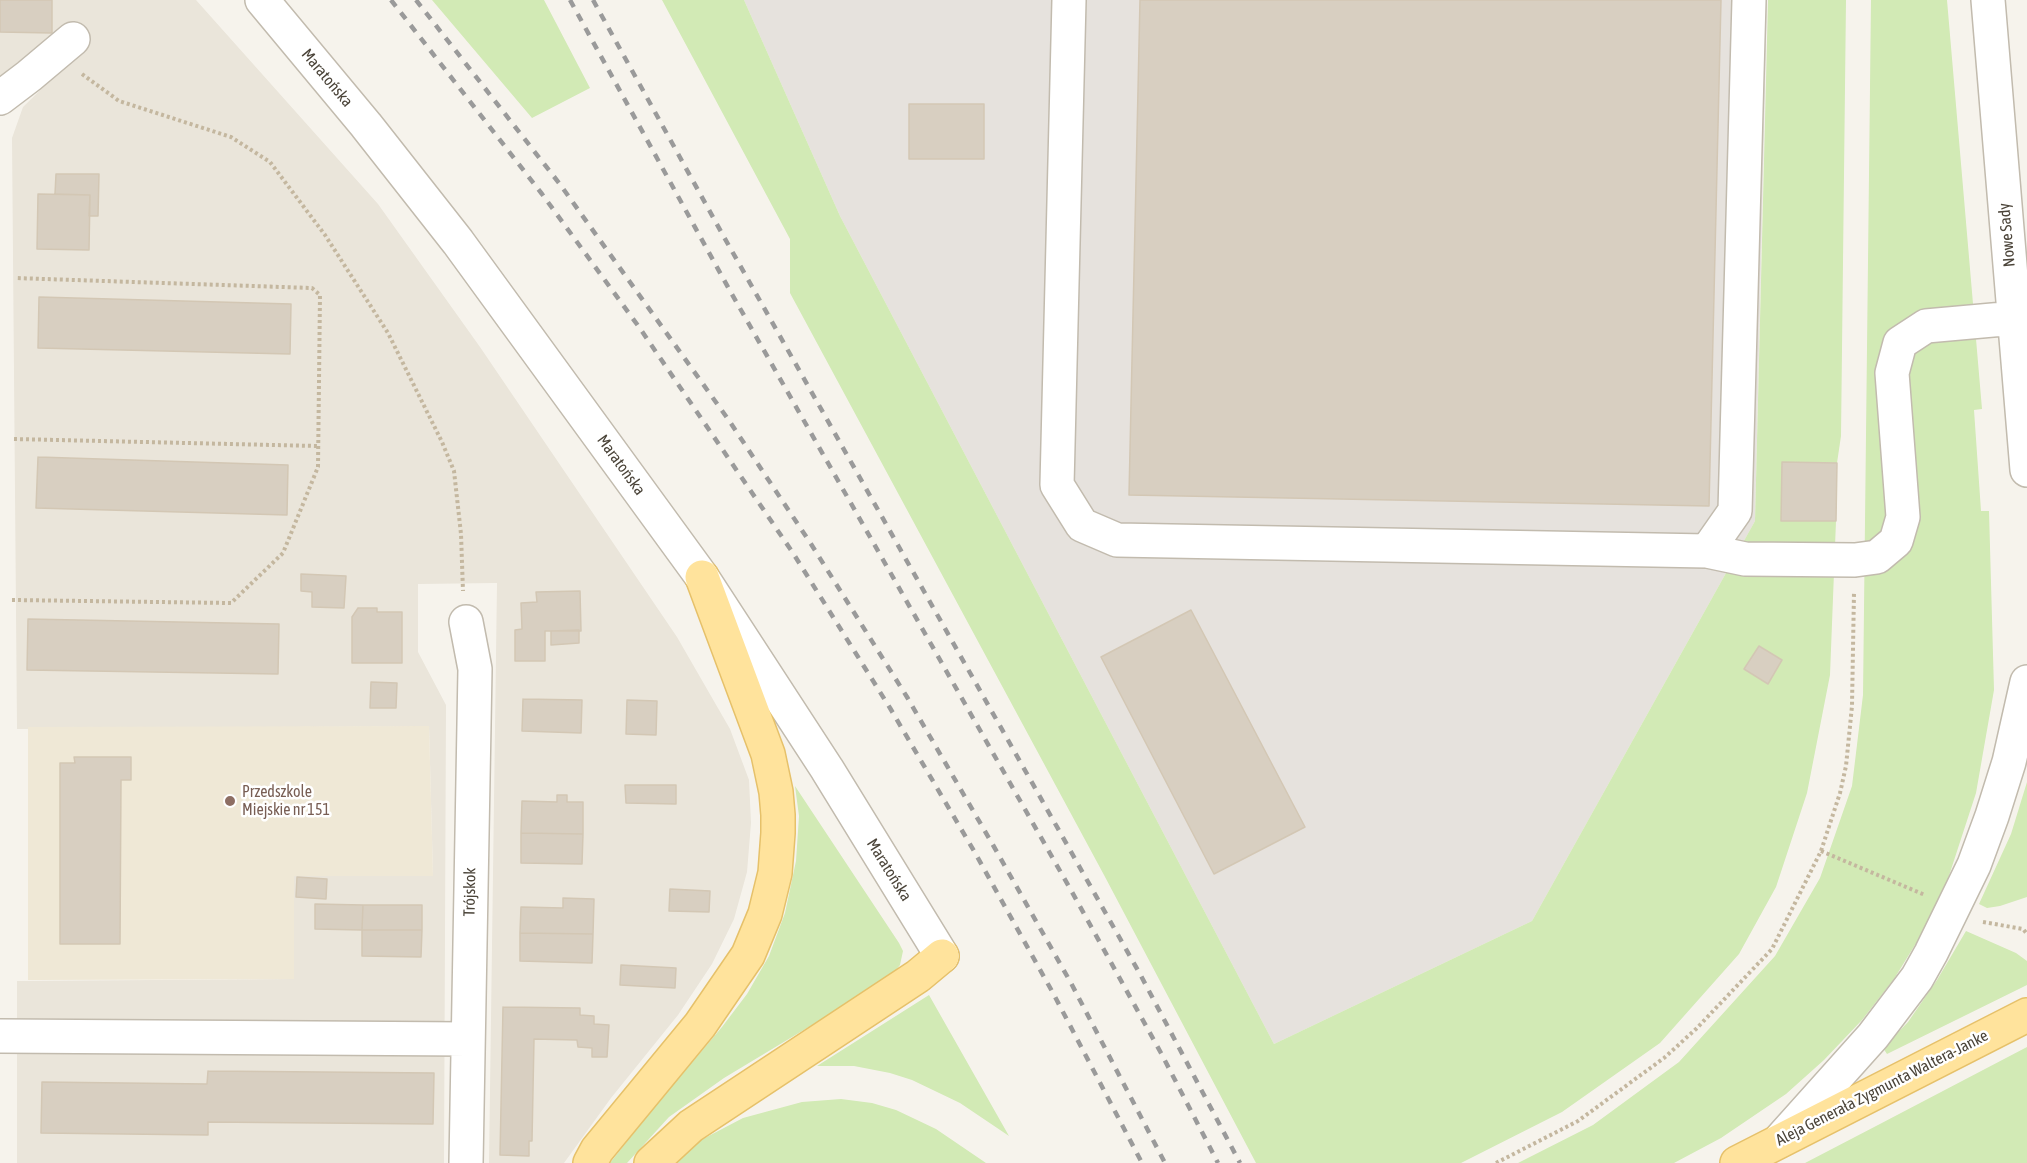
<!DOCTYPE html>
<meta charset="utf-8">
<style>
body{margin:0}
canvas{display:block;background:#f6f3ec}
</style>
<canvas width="2027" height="1163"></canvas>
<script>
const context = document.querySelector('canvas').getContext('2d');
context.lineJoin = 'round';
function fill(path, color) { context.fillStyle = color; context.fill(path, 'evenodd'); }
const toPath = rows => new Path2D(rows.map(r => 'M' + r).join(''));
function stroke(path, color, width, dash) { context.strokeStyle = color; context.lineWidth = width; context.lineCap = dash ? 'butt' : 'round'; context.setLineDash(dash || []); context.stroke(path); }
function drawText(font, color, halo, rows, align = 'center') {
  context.font = font + ' "Asap Condensed",sans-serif'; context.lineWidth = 5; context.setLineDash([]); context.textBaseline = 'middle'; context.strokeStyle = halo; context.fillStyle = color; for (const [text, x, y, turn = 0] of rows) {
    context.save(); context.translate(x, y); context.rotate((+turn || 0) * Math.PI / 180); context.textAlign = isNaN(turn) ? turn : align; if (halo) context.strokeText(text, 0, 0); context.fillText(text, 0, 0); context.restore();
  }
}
const residential = toPath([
 [0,0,196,0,378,204,480,347,677,637,730,729,749,780,751,823,747,872,734,919,712,964,678,1015,611,1098,564,1163,489,1163,497,583,418,584,418,652,446,705,444,1163,17,1163,17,981,294,979,294,875,433,876,429,726,17,729,12,138,23,107,70,61,0,79]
]);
const industrial = toPath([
 [744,0,1767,0,1755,521,1532,921,1274,1044,840,216]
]);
const education = toPath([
 [429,726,433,876,294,876,294,979,28,980,28,727]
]);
const green = toPath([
 [432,0,544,0,590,88,532,118],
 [662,0,744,0,840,216,1274,1044,1532,921,1755,521,1768,0,1846,0,1841,436,1837,463,1782,462,1781,520,1836,521,1830,675,1807,793,1776,887,1739,954,1660,1043,1562,1112,1461,1163,1256,1163,1104,875,790,293,790,239],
 [1871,0,1947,0,1982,409,1974,410,1981,511,1989,511,1994,690,1976,793,1944,891,1918,940,1894,979,1862,1020,1824,1060,1786,1094,1721,1138,1674,1163,1518,1163,1593,1125,1679,1062,1775,956,1820,878,1852,786,1863,695],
 [2027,782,2027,897,2000,906,1987,908,1979,904,2011,834],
 [795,786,899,943,903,951,900,965,891,976,880,984,724,1078,669,1117,627,1163,610,1163,651,1111,722,1027,747,994,769,956,785,913,796,861,799,816],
 [1966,931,2016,953,2027,961,2027,985,1887,1054,1883,1048,1908,1022,1937,980],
 [929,995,1009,1136,960,1103,912,1080,890,1073,854,1066,817,1066],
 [2027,1047,2027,1163,1805,1163,1878,1125],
 [841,1099,872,1103,896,1110,936,1129,986,1163,673,1163,701,1140,743,1118,802,1102]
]);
const building = toPath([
 [0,0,52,0,52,33,0,32,0,0],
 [1140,0,1721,0,1709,506,1129,495,1140,0],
 [909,104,984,104,984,159,909,159,909,104],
 [56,174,99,174,98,216,89,216,90,195,55,194,56,174],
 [38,194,90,195,89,250,37,249,38,194],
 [39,297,291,304,290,354,38,348,39,297],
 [38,457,288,465,287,515,36,508,38,457],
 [1782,462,1837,463,1836,521,1781,521,1782,462],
 [301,574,346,576,344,608,312,607,312,592,301,591,301,574],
 [580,591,581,631,545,631,545,661,515,661,515,630,522,629,521,603,537,602,536,592,580,591],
 [358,608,377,608,377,612,402,612,402,663,352,663,352,617,358,608],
 [1191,610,1305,827,1214,874,1101,657,1191,610],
 [28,619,279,624,278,674,27,670,28,619],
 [579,630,579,643,551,645,551,631,579,630],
 [1759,646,1782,660,1768,684,1744,669,1759,646],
 [371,682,397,683,396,708,370,708,371,682],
 [523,699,582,700,581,733,522,731,523,699],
 [627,700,657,701,656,735,626,734,627,700],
 [74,757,131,757,131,780,121,780,120,944,60,944,60,763,75,763,74,757],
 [625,785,676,785,676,804,626,803,625,785],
 [557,795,567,795,567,802,583,802,583,834,521,833,522,801,557,802,557,795],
 [521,833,583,834,582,864,521,863,521,833],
 [297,877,327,879,326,899,296,897,297,877],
 [670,889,710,891,709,912,669,911,670,889],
 [563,898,594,899,593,934,520,933,521,907,563,908,563,898],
 [315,904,363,905,362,930,315,929,315,904],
 [363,905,422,905,422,930,362,930,363,905],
 [362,930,422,930,421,957,362,956,362,930],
 [520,933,593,934,592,963,520,961,520,933],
 [621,965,676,968,675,988,620,985,621,965],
 [503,1007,580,1008,580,1015,594,1016,594,1024,609,1025,607,1057,592,1057,592,1048,578,1047,577,1040,534,1039,532,1141,529,1141,529,1156,500,1155,503,1007],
 [208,1071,434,1073,433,1124,208,1122,208,1135,41,1133,42,1082,207,1084,208,1071]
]);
const path = toPath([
 [82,74,119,101,231,137,270,162,325,235,388,333,442,442,454,471,461,534,463,591],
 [14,439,317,446],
 [12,600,231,603,283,553,318,467,320,295,312,288,15,278],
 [1821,851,1925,895],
 [1983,922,2023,929,2027,934],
 [1496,1163,1578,1121,1664,1058,1696,1029,1772,949,1821,851,1840,793,1846,766,1852,706,1854,592]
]);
const minor = toPath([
 [262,0,366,125,458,242,702,577,827,769,942,956],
 [1069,0,1057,485,1082,525,1117,540,1707,551,1735,511,1749,0],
 [1988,0,2027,470],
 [0,98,29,76,73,39],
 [1707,551,1745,559,1855,560,1877,557,1896,541,1903,517,1892,373,1900,343,1926,326,2015,318],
 [0,1036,468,1039],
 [1779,1141,1873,1036,1917,978,1931,953,1974,865,1992,816,2009,762,2027,682],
 [466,1163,475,669,466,622]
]);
const major = toPath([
 [590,1163,597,1150,700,1025,748,955,765,914,775,873,778,833,778,815,776,792,768,754,702,577],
 [651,1163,691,1126,918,976,942,956],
 [1737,1163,2027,1015]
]);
const rail = toPath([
 [391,0,542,194,639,327,793,553,890,708,974,851,1053,993,1142,1163],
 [416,0,559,183,728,419,811,544,907,697,993,845,1071,983,1165,1163],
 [570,0,729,289,1072,892,1161,1053,1218,1163],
 [593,0,724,237,1140,974,1240,1163]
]);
const markers = [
 [230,801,6,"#8d6e63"]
];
const streetNames = [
 ["Maratońska",327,78,50],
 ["Nowe Sady",2007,235,-95],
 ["Maratońska",621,465,54],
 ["Maratońska",889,870,58],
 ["Trójskok",470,892,-89],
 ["Aleja Generała Zygmunta Waltera-Janke",1882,1088,-27]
];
const educationNames = [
 ["Przedszkole",242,792],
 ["Miejskie nr 151",242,810]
];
fill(residential, '#eae5da');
fill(industrial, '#e6e2dd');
fill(education, '#efe8d6');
fill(green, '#d2eab5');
fill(building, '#d8cfc1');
stroke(building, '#d3c7b4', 1.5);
stroke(minor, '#c2bbae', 36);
stroke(major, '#e6c16a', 36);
stroke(path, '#c4b79f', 4, [3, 3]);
stroke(minor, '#fff', 33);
stroke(major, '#ffe39c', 33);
stroke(rail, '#9a9a9a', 4.5, [8, 8]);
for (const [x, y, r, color] of markers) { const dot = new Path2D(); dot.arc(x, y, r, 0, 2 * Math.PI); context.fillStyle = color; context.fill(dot); stroke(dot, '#fff', 2); }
drawText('16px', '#4b4439', '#fff', streetNames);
drawText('16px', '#785e54', '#fff', educationNames, 'left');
</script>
